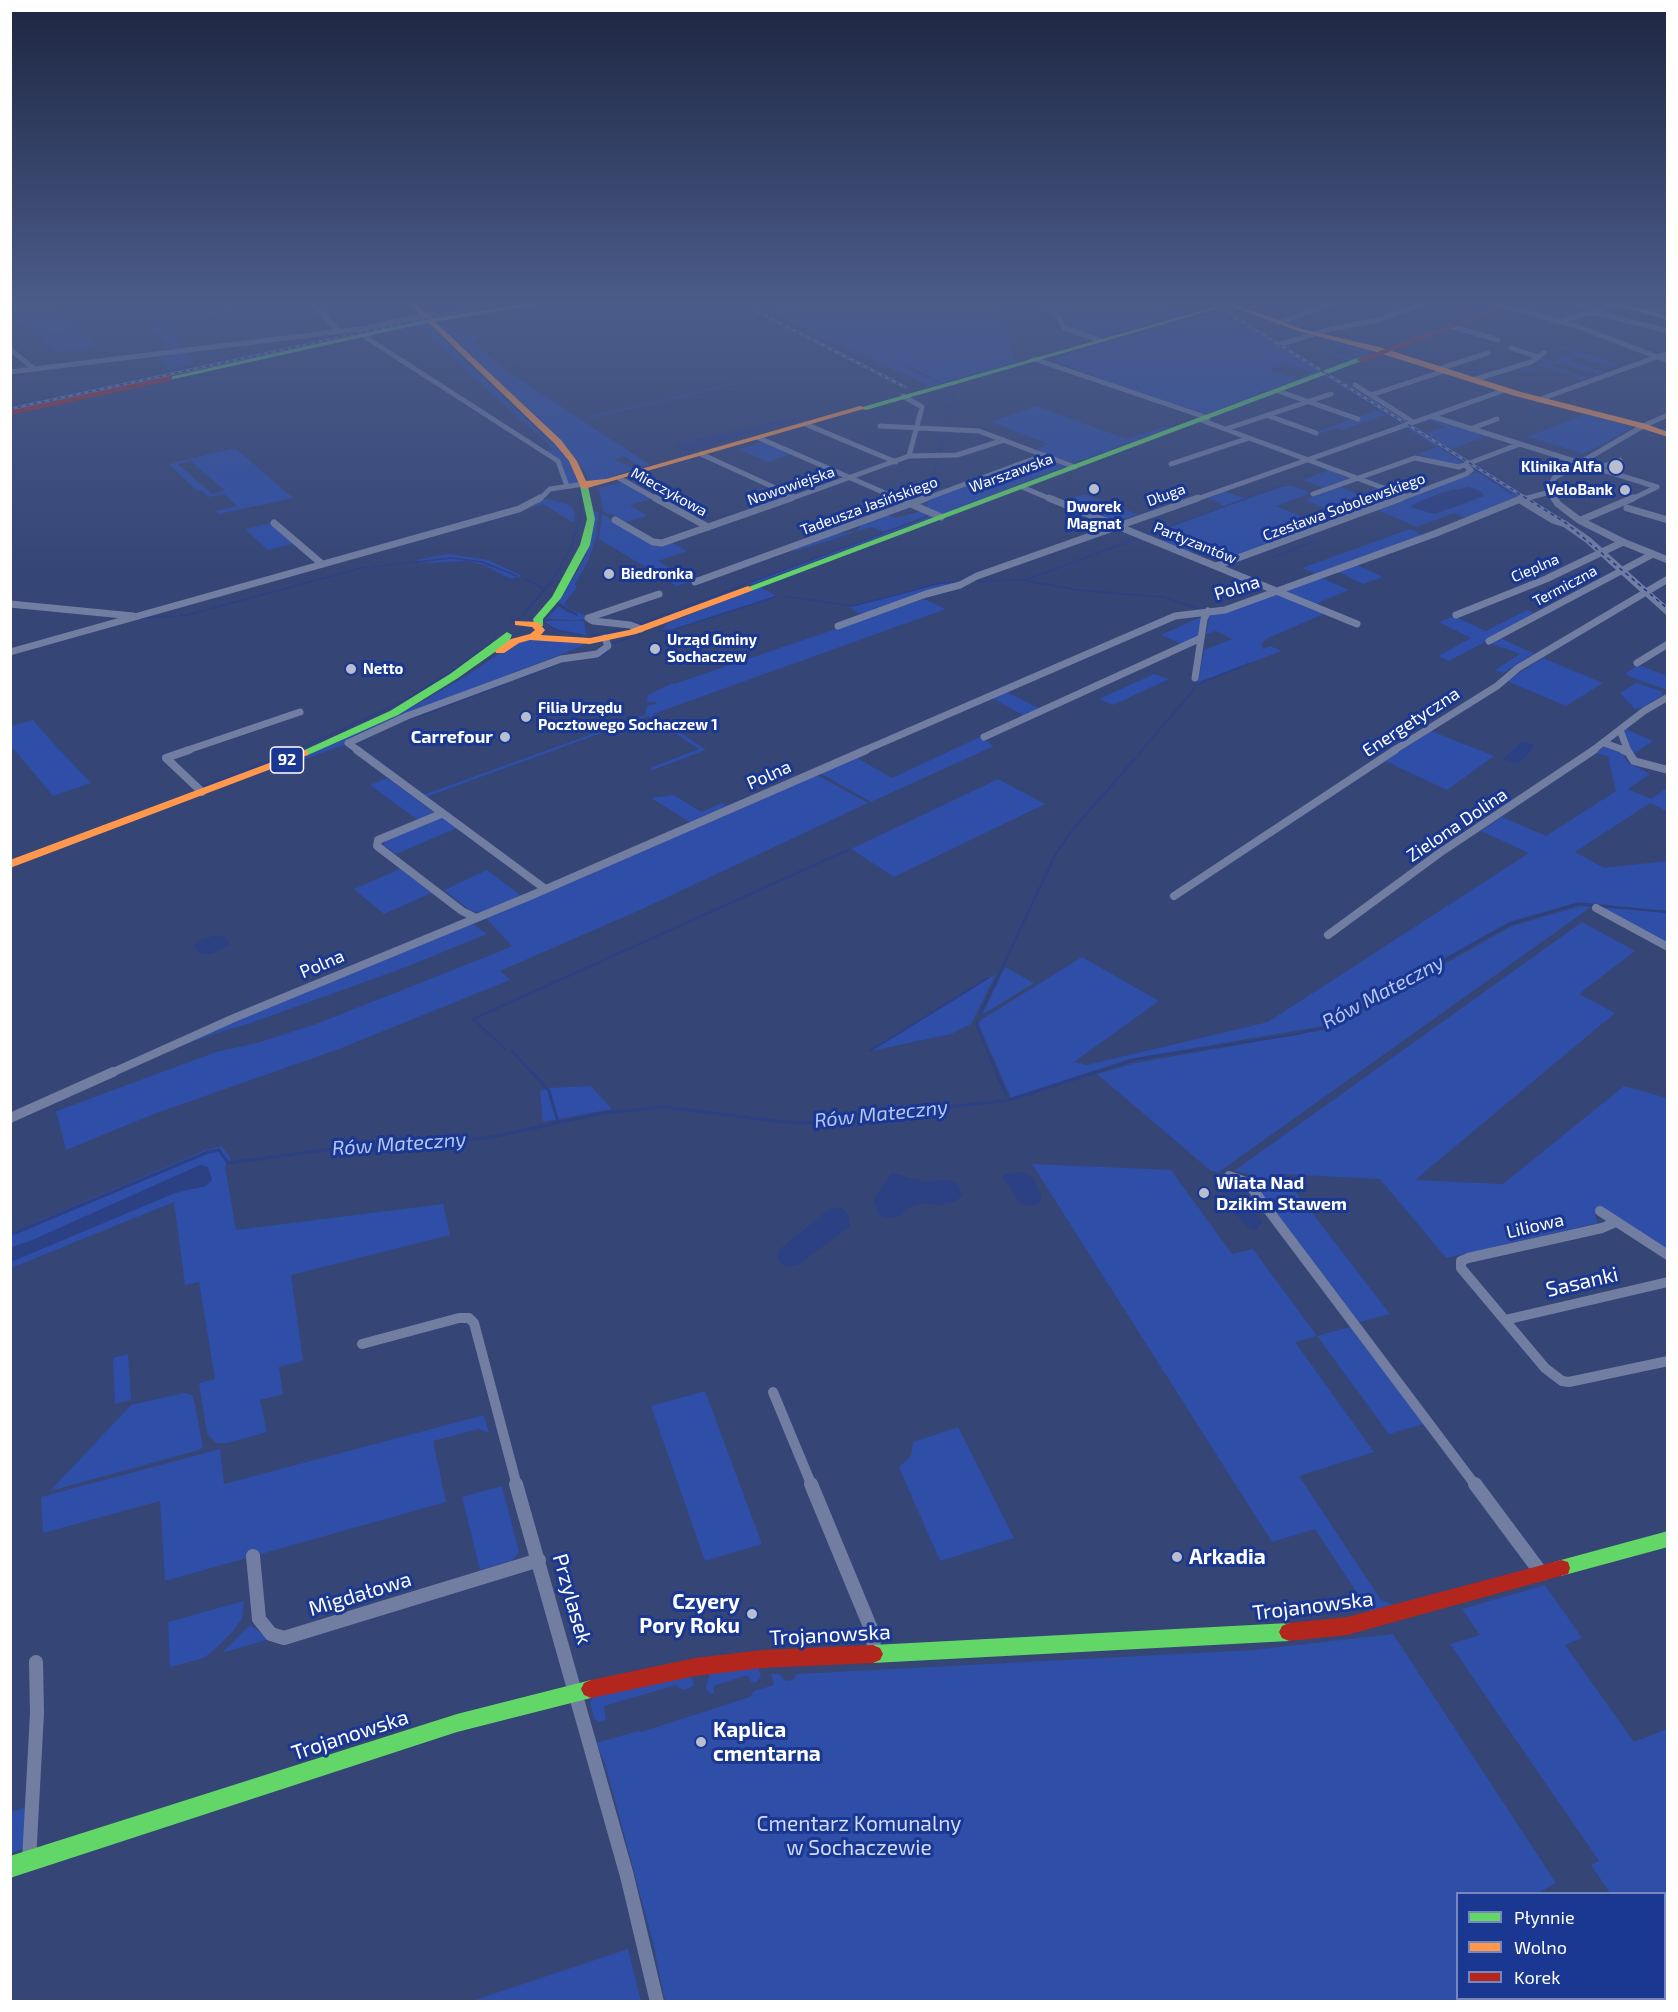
<!DOCTYPE html>
<meta charset="utf-8">
<style>
body{margin:0}
#map{position:relative;width:1678px;height:2012px;overflow:hidden;background:#354576;font-family:"Exo 2",sans-serif}
canvas{display:block}
.frame{position:absolute;inset:0;border:12px solid #fff;pointer-events:none}
.legend{position:absolute;left:1456px;top:1892px;width:210px;height:108px;box-sizing:border-box;background:#1a3791;border:2px solid #7687bd;margin:0;padding:8px 10px;list-style:none;font-size:18px;color:#fff}
.legend li{display:flex;align-items:center;gap:12px;height:30px}
.legend b{width:30px;border:2px solid #7687bd}
</style>
<div id="map">
<canvas width="1678" height="2012"></canvas>
<div class="frame"></div>
<ul class="legend">
<li><b style="height:8px;background:#63d668"></b>Płynnie</li>
<li><b style="height:8px;background:#ff974d"></b>Wolno</li>
<li><b style="height:8px;background:#b3261e"></b>Korek</li>
</ul>
</div>
<script>
const context = document.querySelector('canvas').getContext('2d');
context.lineJoin = 'round';
function fill(path, color) { context.fillStyle = color; context.fill(path, 'evenodd'); }
const toPath = rows => new Path2D(rows.map(r => 'M' + r).join(''));
function stroke(path, color, width, dash) { context.strokeStyle = color; context.lineWidth = width; context.lineCap = dash ? 'butt' : 'round'; context.setLineDash(dash || []); context.stroke(path); }
function drawText(font, color, halo, rows, align = 'center') {
  context.font = font + ' "Exo 2",sans-serif'; context.lineWidth = 6; context.setLineDash([]); context.textBaseline = 'middle'; context.strokeStyle = halo; context.fillStyle = color; for (const [text, x, y, turn = 0] of rows) {
    context.save(); context.translate(x, y); context.rotate((+turn || 0) * Math.PI / 180); context.textAlign = isNaN(turn) ? turn : align; if (halo) context.strokeText(text, 0, 0); context.fillText(text, 0, 0); context.restore();
  }
}
const green = toPath([
 [10,302,55,302,80,329,114,327,82,330,97,348,56,352,11,314],
 [229,302,251,302,254,305,235,307,238,311,209,317,171,321,178,326,175,328,167,328,167,324,170,321,162,322,183,349,171,351,149,325,118,325,187,315],
 [759,302,1159,302,1196,310,1099,338,1064,326,1061,314,1000,308,1015,359,1020,361,925,388,925,384,816,335],
 [1221,310,1321,372,1301,379,1298,378,1312,372,1285,364,1269,370,1299,380,1271,390,1268,389,1269,391,1262,391,1258,393,1260,394,1206,414,1096,378,1090,372,1085,373,1051,359],
 [447,321,463,335,473,334,478,338,473,342,507,371,650,465,640,467,624,456,614,459,634,469,603,480,589,481,587,475,573,455,558,437,437,323],
 [418,324,428,324,552,444,555,444,570,463,579,483,568,483,561,462,546,451,552,450,548,444,416,325],
 [1318,336,1371,349,1372,353,1325,371,1323,370,1349,360,1314,348,1355,358,1357,357,1349,355,1356,352,1326,343,1363,348],
 [1559,345,1615,363,1626,361,1614,365,1617,367,1614,368,1577,357,1569,360,1606,372,1598,375,1558,363,1550,366,1588,378,1581,381,1570,374,1558,371,1540,368,1532,372,1529,372,1515,368,1537,368,1534,371,1539,369,1542,366,1537,365,1545,362,1538,360,1540,358,1553,362,1561,358,1554,355,1576,357,1573,356,1575,353,1572,355,1568,354,1572,353,1555,346],
 [184,352,195,364,168,370,157,356],
 [1328,376,1405,423,1401,425,1385,415,1342,430,1337,428,1318,434,1316,432,1378,410,1328,378,1311,383],
 [759,378,762,378,594,417,591,416],
 [1036,406,1126,439,1164,427,1172,427,1073,463,1034,450,1049,444,991,422],
 [1585,414,1633,427,1584,454,1528,437],
 [1431,418,1489,435,1452,449,1426,433,1445,427,1426,419],
 [1409,426,1468,463,1450,466,1418,454,1437,447,1405,427],
 [763,442,791,454,768,462,739,449],
 [235,448,293,498,219,514,216,511,237,506,225,494,209,497,201,490,197,491,169,464],
 [191,461,225,491,212,494,178,464],
 [1031,461,1045,467,1057,462,1067,466,944,513,935,513,918,505,925,499,924,507,926,508,929,498],
 [1470,464,1523,498,1469,519,1454,513,1417,527,1375,509,1476,472,1470,467],
 [1454,489,1470,502,1434,514,1412,507,1412,505],
 [1329,470,1348,479,1324,488,1303,480],
 [622,482,652,499,630,505,647,516,623,523,617,516,603,512,599,488],
 [1290,485,1311,493,1276,506,1317,523,1318,525,1230,558,1204,547,1189,552,1162,541,1178,535,1167,530,1149,536,1145,535,1224,506,1207,497,1225,491,1244,498],
 [1340,487,1360,495,1377,488,1394,497,1379,503,1360,495,1324,508,1305,500],
 [1084,494,1139,515,1114,522,1064,501],
 [545,499,571,505,575,514,574,523,543,504,530,508],
 [923,511,926,515,924,517,886,532,871,527,796,551,792,549,836,534,856,531,860,527,858,524,886,514,896,518],
 [594,512,599,512,596,538,588,561,575,584,577,587,564,604,574,611,588,616,584,619,576,620,546,619,559,606,568,613,578,614,557,601,579,569,587,553,593,529],
 [602,514,656,546,671,542,687,551,658,561,692,581,677,586,599,539],
 [928,515,933,515,933,517,753,584,750,583,926,518],
 [272,523,295,543,268,550,245,529],
 [1410,529,1425,536,1318,574,1302,568],
 [448,554,488,560,522,576,511,579,484,565,467,561,420,563,417,560],
 [1357,565,1383,577,1363,584,1341,573,1334,573],
 [1322,578,1349,590,1313,605,1286,593,1286,590],
 [964,582,862,615,849,607,940,584],
 [760,587,776,596,674,629,662,630,668,623],
 [1276,593,1326,613,1266,639,1261,644,1263,649,1270,646,1282,651,1198,682,1204,650,1232,639,1216,631,1206,634,1210,614],
 [924,599,946,609,653,714,706,750,653,770,650,768,699,749,648,716,423,798,423,795,645,715,647,706,656,704,656,702,647,702,648,695,673,683,612,647,674,684],
 [1527,610,1538,614,1449,661,1438,656,1471,638,1439,622,1454,616,1486,631],
 [1203,616,1199,636,1182,644,1161,635],
 [545,621,582,621,584,622,587,636,556,629,547,625],
 [537,638,585,642,582,646,547,660,397,717,350,738,344,745,283,767,416,705,466,676,512,645],
 [1500,638,1528,651,1535,653,1503,673,1495,670,1520,654,1490,643],
 [1544,657,1545,659,1603,683,1566,706,1507,681],
 [1639,665,1667,676,1667,690,1628,676,1626,673],
 [1154,674,1169,679,1113,705,1099,699],
 [1636,683,1661,691,1663,695,1644,707,1635,709,1620,693],
 [1007,692,1040,709,1025,716,992,698],
 [33,720,54,744,91,783,53,796,11,746,11,726],
 [1625,729,1653,741,1633,754,1623,731],
 [1431,731,1494,756,1447,790,1385,761],
 [980,737,994,746,871,802,820,773,857,758,892,778],
 [1605,746,1622,751,1627,762,1650,774,1628,789,1651,799,1667,788,1667,811,1650,803,1575,852,1604,868,1667,861,1667,911,1579,902,1509,922,1324,1026,1129,1059,1011,1098,979,1025,981,1020,1082,957,1159,1001,1074,1062,1087,1065,1268,1022,1529,853,1481,831,1502,817,1546,836,1616,791,1608,756,1595,753],
 [817,775,868,803,640,910,500,971,510,980,339,1049,154,1114,66,1150,57,1114,54,1112,216,1052,257,1043,316,1024,501,951,512,946,485,917],
 [387,778,435,813,418,820,370,785],
 [998,779,1045,804,894,877,851,849],
 [674,795,701,812,722,803,727,806,690,822,651,798],
 [442,817,457,828,396,854,383,845,386,840],
 [400,869,431,893,384,914,354,889],
 [487,870,523,897,480,912,471,911,444,890],
 [1580,906,1591,907,1219,1172,1211,1171,1097,1074,1135,1063,1329,1029,1512,926],
 [1597,907,1667,913,1667,946],
 [472,921,474,925,487,934,406,967,251,1023,220,1032,147,1058],
 [1582,922,1635,951,1579,994,1615,1013,1415,1180,1503,1184,1624,1086,1667,1098,1667,1250,1603,1209,1595,1215,1598,1223,1446,1258,1380,1179,1282,1174,1390,1314,1359,1322,1251,1179,1246,1173,1234,1171],
 [1005,967,1034,983,982,1015],
 [996,974,971,1024,951,1034,871,1051],
 [591,1086,612,1109,543,1122,540,1091,549,1088],
 [222,1146,231,1159,225,1166,236,1230,443,1204,450,1235,291,1275,303,1361,279,1367,283,1394,260,1400,267,1432,227,1443,216,1443,207,1434,199,1383,215,1379,199,1282,185,1285,174,1202,11,1268,10,1233,206,1150],
 [1032,1164,1171,1170,1232,1254,1253,1249,1317,1336,1350,1327,1424,1424,1389,1434,1317,1336,1295,1342,1374,1452,1299,1476,1381,1600,1394,1605,1369,1611,1315,1529,1272,1542],
 [128,1354,131,1400,115,1404,113,1358],
 [705,1391,762,1544,705,1561,651,1406],
 [184,1393,192,1395,194,1400,203,1447,199,1450,50,1491,131,1405],
 [484,1415,489,1433,478,1429,433,1441,446,1502,165,1581,160,1501,43,1533,41,1497,220,1449,224,1484],
 [958,1427,1014,1538,940,1561,899,1467,911,1456,913,1442],
 [502,1486,519,1552,512,1561,480,1570,462,1497],
 [1545,1585,1582,1638,1565,1645,1634,1742,1667,1729,1667,1976,1664,1972,1664,1894,1610,1893,1591,1865,1599,1861,1450,1644,1480,1635,1462,1609],
 [244,1601,242,1618,234,1630,216,1648,204,1658,170,1667,168,1622],
 [250,1625,270,1639,222,1653],
 [1393,1634,1556,1883,1538,1893,1458,1894,1458,1998,1558,1998,1560,2001,665,2001,653,1942,605,1763,596,1743,638,1731,641,1732,750,1697,754,1691,774,1685,771,1674,779,1674,786,1681,793,1680,797,1674,1254,1650],
 [758,1667,761,1676,757,1682,751,1683,748,1675,713,1686,715,1695,708,1692,706,1686,710,1673],
 [691,1677,694,1685,690,1688,683,1690,676,1685,604,1706,606,1720,598,1722,594,1718,590,1702,599,1691],
 [27,1807,25,1848,11,1853,11,1812],
 [628,1949,641,2001,472,2001]
]);
const water = toPath([
 [792,417,798,420,687,452,674,445],
 [1469,487,1482,492,1484,496,1434,514,1411,507,1412,505,1443,492],
 [1522,742,1534,745,1525,758,1517,763,1503,759],
 [216,935,225,937,230,945,211,954,200,953,197,950,194,945,199,941],
 [200,1165,208,1167,212,1180,206,1186,175,1193,11,1262,11,1247,30,1241],
 [1020,1172,1033,1177,1042,1197,1038,1204,1030,1206,1020,1203,1003,1177,1005,1174],
 [892,1173,925,1182,945,1180,956,1182,963,1196,953,1202,938,1205,923,1203,910,1207,900,1216,890,1218,879,1215,874,1199],
 [1230,1185,1241,1194,1262,1222,1256,1230,1250,1229,1226,1204,1225,1202,1230,1200,1220,1187],
 [842,1208,848,1214,850,1226,798,1265,786,1267,777,1259,779,1250,830,1209]
]);
const streamFar2 = toPath([
 [395,302,406,315],
 [736,302,773,325],
 [742,302,910,385],
 [1169,302,1201,309],
 [1210,303,1214,305],
 [1222,311,1233,320],
 [1214,312,1228,315],
 [118,326,193,317],
 [10,341,116,326],
 [901,364,941,383],
 [514,367,579,354,597,346,609,344],
 [1349,391,1400,423],
 [10,406,354,332],
 [10,410,286,350],
 [945,427,954,396,955,390,952,388],
 [1437,445,1464,463],
 [940,454,945,430],
 [1473,468,1511,493],
 [929,494,938,457],
 [1146,535,1278,487],
 [572,546,581,512,579,489],
 [1274,557,1314,541],
 [374,567,451,558,482,562,517,576],
 [526,579,544,589],
 [1026,580,1138,538],
 [974,581,1021,580,1078,590,1163,597,1202,610],
 [751,582,926,517,928,516,925,512],
 [783,596,853,606,941,583,962,582],
 [559,605,577,615],
 [523,615,552,581,571,548],
 [141,618,187,615,365,567],
 [511,621,520,618],
 [544,622,556,630,582,635],
 [630,622,642,623],
 [640,624,746,584],
 [658,631,672,630,775,597],
 [496,635,496,639],
 [592,635,631,628],
 [615,643,641,633],
 [581,659,598,657,608,652],
 [466,661,492,642],
 [520,678,553,666],
 [1196,685,1248,664],
 [420,716,505,684],
 [295,751,404,701,461,665],
 [1141,751,1193,691,1197,678]
]);
const streamFar1 = toPath([
 [1138,755,1142,750],
 [202,787,299,750],
 [1600,906,1668,912],
 [980,1015,1056,853,1074,828,1135,759],
 [977,1020,977,1027,997,1074],
 [505,1049,473,1019,848,850],
 [512,1051,533,1074],
 [870,1051,988,978],
 [1091,1074,1137,1059,1297,1034,1326,1027,1509,924,1577,904,1594,905]
]);
const stream = toPath([
 [532,1072,549,1091,558,1122],
 [996,1072,1006,1095],
 [10,1235,208,1152,219,1150,228,1163,325,1150,426,1144,492,1137,603,1113,665,1107,784,1122,813,1123,1009,1100,1096,1072]
]);
const streetFar4 = toPath([
 [312,302,338,331],
 [1385,302,1396,302],
 [1491,302,1579,327,1668,361],
 [1570,302,1598,310],
 [1593,312,1668,331],
 [1645,312,1668,308],
 [1057,314,1064,328,1099,340],
 [1561,321,1619,304],
 [1278,323,1336,302],
 [1451,326,1498,340],
 [362,335,558,461,567,486],
 [1281,344,1331,329,1378,320,1428,302],
 [1511,348,1538,357],
 [10,349,34,369],
 [1034,359,1208,418],
 [1439,369,1488,353],
 [10,372,367,328,433,313],
 [1473,380,1531,362,1544,353],
 [1355,385,1413,422],
 [1278,391,1358,419],
 [1371,395,1444,371],
 [1538,400,1668,353],
 [1269,416,1316,433],
 [1431,416,1657,487],
 [1201,420,1405,496],
 [805,424,896,462],
 [880,426,979,431,1075,467],
 [1226,429,1331,394],
 [1470,429,1497,419],
 [759,438,901,500],
 [701,454,795,497],
 [909,456,957,455,1004,440],
 [1171,464,1249,438],
 [1596,469,1620,460],
 [619,478,658,500],
 [1022,487,1053,500],
 [1313,494,1415,458,1459,467,1520,444],
 [539,500,550,489,584,484],
 [787,500,909,456,922,407,903,396],
 [922,500,1044,455],
 [1194,500,1505,390],
 [1397,500,1466,474,1471,470,1465,465],
 [1520,500,1550,492],
 [1555,500,1549,489,1554,478,1643,426,1668,415],
 [1630,500,1657,487]
]);
const streetFar3 = toPath([
 [655,498,708,527],
 [897,498,941,517],
 [1049,498,1357,624],
 [1554,498,1558,504,1579,520,1623,542,1668,560],
 [1520,500,1553,520,1565,524,1588,540,1668,612],
 [1627,508,1668,520],
 [615,520,653,542,662,543,791,498],
 [1581,520,1633,498],
 [274,523,322,564],
 [1216,566,1401,498],
 [695,582,926,498],
 [10,604,133,616],
 [1456,615,1546,579,1623,542],
 [838,626,926,594,960,585,977,576,1198,498],
 [641,629,630,625,593,621,588,618,659,594],
 [1489,641,1653,554],
 [10,652,519,509,540,498],
 [1637,663,1668,644],
 [1195,678,1204,619,1208,611],
 [1620,730,1628,751],
 [984,737,1201,638],
 [1604,743,1627,751],
 [185,751,300,712],
 [359,751,348,743,407,716,561,659,597,654,608,646,605,638],
 [863,751,1175,616,1225,610,1434,534,1523,498],
 [1393,751,1497,686,1518,668,1668,579],
 [1592,751,1644,711,1668,697]
]);
const streetFar2 = toPath([
 [189,750,166,758,202,792],
 [357,750,544,888],
 [1623,750,1628,752],
 [1627,750,1634,761,1668,770],
 [441,814,378,840,377,846,462,911,476,918],
 [1174,896,1395,750],
 [1596,908,1668,947],
 [1328,935,1441,852,1594,750],
 [109,1074,234,1018,530,896,866,750]
]);
const streetFar1 = toPath([
 [10,1118,113,1072],
 [1229,1176,1248,1183,1476,1486],
 [1600,1211,1668,1255],
 [1616,1222,1602,1228,1468,1258,1461,1261,1461,1268,1545,1368,1562,1381,1569,1382,1668,1361],
 [1505,1320,1668,1282],
 [362,1344,459,1318,469,1318,474,1323,517,1486],
 [773,1392,812,1486]
]);
const street = toPath([
 [516,1484,627,1876,657,2002],
 [811,1484,874,1636,873,1653],
 [1475,1484,1542,1574],
 [253,1556,259,1619,271,1634,284,1638,539,1560],
 [29,1861,37,1713,36,1662]
]);
const fast = toPath([
 [538,302,553,302,422,324,169,380,165,378,422,320,538,302],
 [1607,302,1617,302,1668,316,1668,320,1607,302],
 [1225,304,1230,305,866,410,859,408,1225,304],
 [1357,358,1364,360,751,591,743,589,1357,358],
 [584,483,588,486,595,519,590,545,561,598,543,619,543,626,535,628,533,619,552,597,580,545,587,519,580,486,584,483],
 [507,632,512,635,509,642,458,678,398,715,308,755,304,756,298,753,390,711,450,674,507,632],
 [1668,1531,1668,1547,1561,1576,1554,1574,1552,1568,1554,1562,1561,1560,1668,1531],
 [1289,1623,1296,1626,1299,1632,1296,1638,1289,1641,873,1663,866,1660,863,1654,866,1648,873,1645,1289,1623],
 [591,1680,598,1683,601,1689,598,1695,591,1698,457,1732,10,1878,10,1856,457,1714,591,1680]
]);
const slow = toPath([
 [407,302,414,302,561,440,577,461,586,481,606,479,860,406,867,408,584,489,580,486,569,461,555,444,407,302],
 [1219,302,1228,302,1302,329,1379,347,1521,392,1646,424,1668,432,1668,437,1640,428,1515,396,1373,351,1298,331,1219,302],
 [748,586,753,589,751,591,636,634,590,644,530,640,519,643,504,653,496,653,495,651,511,639,530,634,535,630,532,627,515,625,515,621,538,622,545,630,541,635,590,638,629,630,748,586],
 [304,750,308,751,308,755,10,868,10,860,304,750]
]);
const jam = toPath([
 [1511,302,1520,302,1363,362,1356,360,1511,302],
 [169,376,172,376,172,380,10,415,10,411,169,376],
 [1561,1560,1568,1562,1570,1568,1568,1574,1347,1635,1289,1641,1282,1638,1279,1632,1282,1626,1289,1623,1347,1617,1561,1560],
 [873,1645,880,1648,883,1654,880,1660,873,1663,762,1668,695,1676,591,1698,584,1695,581,1689,584,1683,591,1680,695,1658,762,1650,873,1645]
]);
const rail = toPath([
 [739,302,905,387],
 [1211,302,1566,523,1668,609],
 [10,409,503,302]
]);
const markers = [
 [1616,467,8,"#b8becf"],
 [1094,489,6,"#b8becf"],
 [1625,490,6,"#b8becf"],
 [609,574,6,"#b8becf"],
 [655,649,6,"#b8becf"],
 [351,669,6,"#b8becf"],
 [526,717,6,"#b8becf"],
 [505,737,6,"#b8becf"],
 [1204,1193,6,"#b8becf"],
 [1177,1557,6,"#b8becf"],
 [752,1614,6,"#b8becf"],
 [701,1742,6,"#b8becf"]
];
const farPoinames = [
 ["Klinika Alfa",1602,467,"right"],
 ["VeloBank",1613,490,"right"],
 ["Dworek",1094,507,"center"],
 ["Magnat",1094,524,"center"],
 ["Biedronka",621,574],
 ["Urząd Gminy",667,640],
 ["Sochaczew",667,657],
 ["Netto",363,669],
 ["Filia Urzędu",538,708],
 ["Pocztowego Sochaczew 1",538,725]
];
const farStreetnames = [
 ["Warszawska",1011,473,-20],
 ["Nowowiejska",791,486,-19],
 ["Mieczykowa",669,492,29],
 ["Długa",1166,495,-20],
 ["Tadeusza Jasińskiego",869,506,-20],
 ["Czesława Sobolewskiego",1344,507,-20],
 ["Partyzantów",1195,543,22],
 ["Cieplna",1535,568,-23],
 ["Termiczna",1565,586,-28]
];
const shields = [
 [287,760,33]
];
const shieldNames = [
 ["92",287,760]
];
const streetNames = [
 ["Polna",1237,588,-17],
 ["Energetyczna",1411,722,-33],
 ["Polna",769,775,-24],
 ["Zielona Dolina",1457,825,-34],
 ["Polna",322,964,-23],
 ["Liliowa",1535,1226,-13]
];
const poiNames = [
 ["Carrefour",493,737],
 ["Wiata Nad",1216,1183,"left"],
 ["Dzikim Stawem",1216,1204,"left"]
];
const waterNames = [
 ["Rów Mateczny",1383,992,-28],
 ["Rów Mateczny",881,1114,-6],
 ["Rów Mateczny",399,1144,-4]
];
const nearStreetnames = [
 ["Sasanki",1582,1282,-13],
 ["Migdałowa",360,1594,-17],
 ["Przylasek",572,1599,74],
 ["Trojanowska",1313,1606,-7],
 ["Trojanowska",830,1635,-3],
 ["Trojanowska",350,1735,-18]
];
const nearPoinames = [
 ["Arkadia",1189,1557],
 ["Czyery",740,1602,"right"],
 ["Pory Roku",740,1626,"right"],
 ["Kaplica",713,1730],
 ["cmentarna",713,1754]
];
const nearParknames = [
 ["Cmentarz Komunalny",859,1824],
 ["w Sochaczewie",859,1848]
];
fill(green, '#2e4ea7');
fill(water, '#2c4084');
stroke(streamFar2, '#2c4084', 1.5);
stroke(streamFar1, '#2c4084', 2);
stroke(stream, '#2c4084', 3);
stroke(streetFar4, '#727ea1', 5);
stroke(streetFar3, '#727ea1', 7);
stroke(streetFar2, '#727ea1', 8);
stroke(streetFar1, '#727ea1', 10);
stroke(street, '#727ea1', 14);
fill(fast, '#63d668');
fill(slow, '#ff974d');
fill(jam, '#b3261e');
stroke(rail, '#727ea1', 3);
stroke(rail, '#1a3791', 1.5, [4]);
const sky = context.createLinearGradient(0, 0, 0, 583);
sky.addColorStop(0, '#1d2641');
sky.addColorStop(0.52, '#4b5c8a');
sky.addColorStop(1, '#4b5c8a00');
context.fillStyle = sky;
context.fillRect(0, 0, 1678, 583);
for (const [x, y, r, color] of markers) { const dot = new Path2D(); dot.arc(x, y, r, 0, 2 * Math.PI); context.fillStyle = color; context.fill(dot); stroke(dot, '#1a3791', 2); }
drawText('bold 15px', '#fff', '#1a3791', farPoinames, 'left');
drawText('15px', '#fff', '#1a3791', farStreetnames);
for (const [x, y, w] of shields) { const box = new Path2D(); box.roundRect(x - w / 2, y - 13, w, 26, 4.5); context.fillStyle = '#1a3791'; context.fill(box); stroke(box, '#fff', 1.5); }
drawText('bold 16px', '#fff', null, shieldNames);
drawText('18px', '#fff', '#1a3791', streetNames);
drawText('bold 18px', '#fff', '#1a3791', poiNames, 'right');
drawText('italic 20px', '#b5c6f6', '#1a3791', waterNames);
drawText('21px', '#fff', '#1a3791', nearStreetnames);
drawText('bold 21px', '#fff', '#1a3791', nearPoinames, 'left');
drawText('21px', '#cfdbfb', '#1a3791', nearParknames);
</script>
